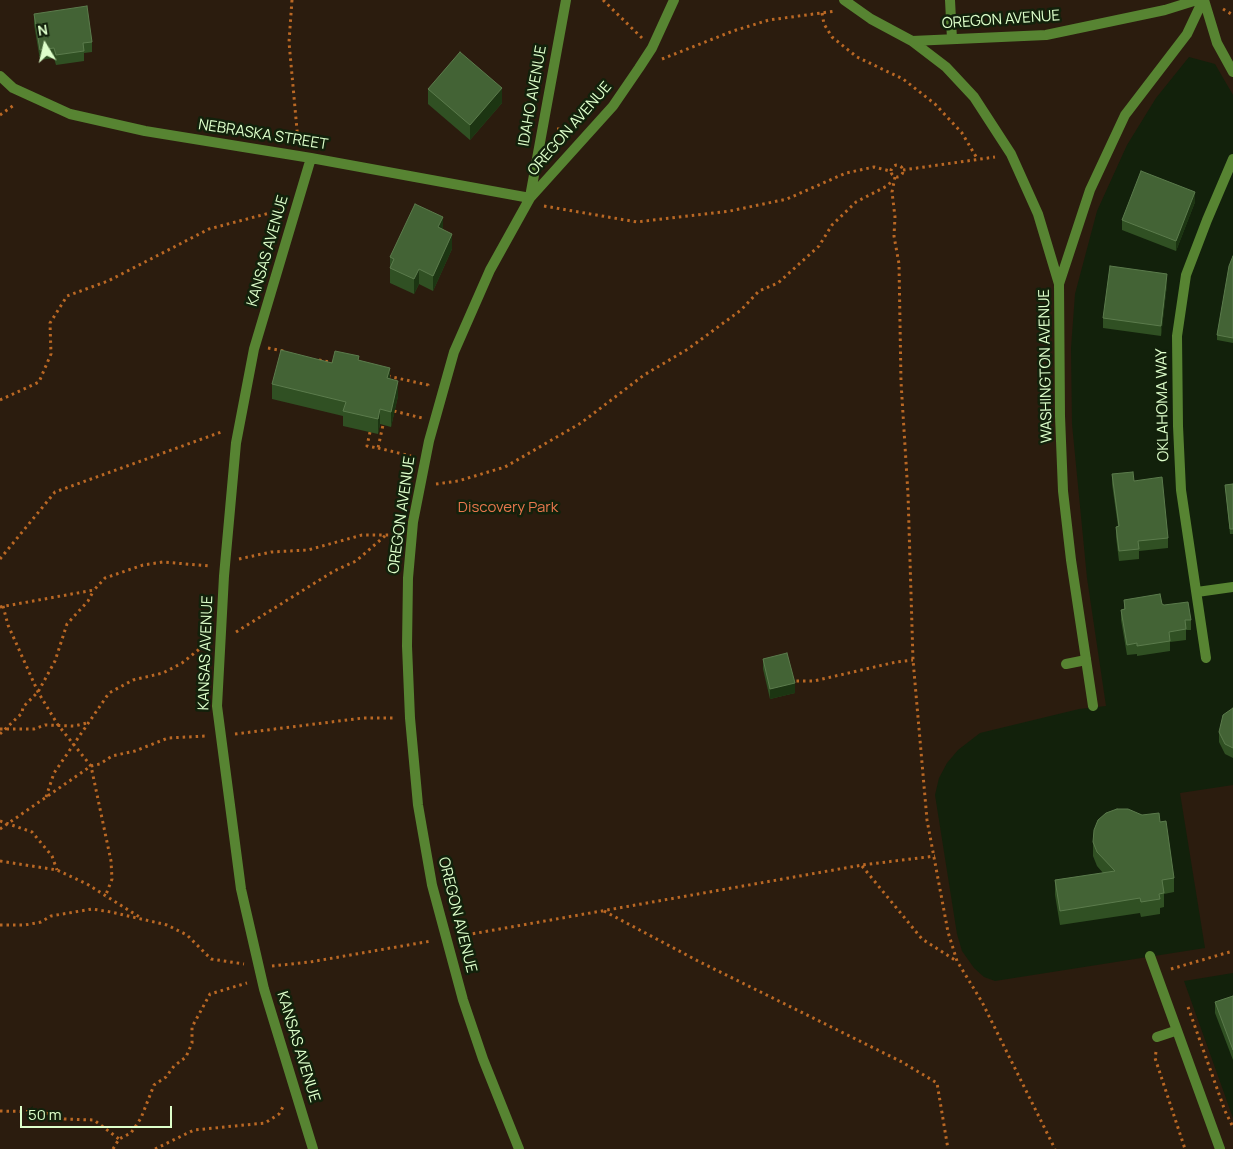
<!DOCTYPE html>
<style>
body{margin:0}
#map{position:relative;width:1233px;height:1149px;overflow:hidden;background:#12210b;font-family:Manrope,sans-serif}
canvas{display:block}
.north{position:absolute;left:20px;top:20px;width:50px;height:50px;-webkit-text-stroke:4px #12210b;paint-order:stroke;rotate:351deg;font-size:14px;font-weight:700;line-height:20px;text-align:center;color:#deffcb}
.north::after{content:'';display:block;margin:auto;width:18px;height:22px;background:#deffcb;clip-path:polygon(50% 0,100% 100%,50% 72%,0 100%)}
.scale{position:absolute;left:20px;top:1106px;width:152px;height:22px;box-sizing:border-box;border:2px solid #deffcb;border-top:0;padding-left:6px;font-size:15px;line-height:18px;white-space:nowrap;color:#deffcb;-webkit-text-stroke:4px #12210b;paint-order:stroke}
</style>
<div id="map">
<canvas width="1233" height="1149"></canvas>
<div class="north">N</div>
<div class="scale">50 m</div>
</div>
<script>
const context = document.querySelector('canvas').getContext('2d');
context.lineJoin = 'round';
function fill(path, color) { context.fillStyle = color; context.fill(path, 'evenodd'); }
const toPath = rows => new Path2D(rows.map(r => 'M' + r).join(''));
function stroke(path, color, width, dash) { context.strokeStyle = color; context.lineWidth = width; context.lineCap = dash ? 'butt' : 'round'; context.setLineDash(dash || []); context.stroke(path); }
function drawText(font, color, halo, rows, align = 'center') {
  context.font = font + ' Manrope,sans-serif'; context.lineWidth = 5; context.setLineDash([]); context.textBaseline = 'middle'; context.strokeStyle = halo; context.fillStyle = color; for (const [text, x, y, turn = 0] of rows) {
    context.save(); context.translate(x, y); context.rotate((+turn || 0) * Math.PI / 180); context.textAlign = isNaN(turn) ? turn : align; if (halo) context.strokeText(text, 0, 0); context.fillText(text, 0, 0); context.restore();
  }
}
const green = toPath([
 [0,0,1233,0,1233,95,1215,64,1189,57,1156,98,1127,145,1097,211,1075,294,1071,348,1072,424,1087,578,1106,706,1079,709,980,733,958,750,947,763,939,778,935,795,957,934,962,951,974,968,984,977,995,981,1205,948,1180,793,1233,785,1233,973,1184,981,1233,1118,1233,1149,0,1149]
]);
const path = toPath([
 [292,0,289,42,298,141],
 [603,0,642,38],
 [1223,9,1233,15],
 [822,13,824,24,832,37,857,57,903,79,935,104,962,133,978,160],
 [662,59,733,31,769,20,836,11],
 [0,115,14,105],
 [529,125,524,125,533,59],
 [557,129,568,129],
 '891 171a6 6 0 1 1 12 0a6 6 0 1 1-12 0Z',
 [903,170,995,157],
 [895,177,892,192,895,217,894,236,899,264,901,382,908,494,913,660,927,820,948,932,957,961,982,1002,1055,1149],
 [544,206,637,222,730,211,787,199,846,173,874,167,890,171],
 [268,348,284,351],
 [319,360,335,363],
 [388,376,428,385,428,387],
 [0,400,39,382,51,354,50,323,67,296,108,281,209,229,281,210],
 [394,411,422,418],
 [370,432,367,446,378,448,383,425],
 [378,448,411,456],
 [436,484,458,481,505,467,581,423,644,375,688,349,741,310,759,291,778,283,819,246,832,225,856,202,887,186,893,180],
 [0,559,55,492,224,431],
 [239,559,271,552,308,550,362,535,398,535],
 [3,606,8,625,38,692,58,725,91,766,111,861,112,879,105,897],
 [0,607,94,590,105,578,143,565,163,562,210,566],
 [236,632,334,571,356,561,386,535],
 [790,681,814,681,896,662,913,660],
 [0,729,34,729,45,725,74,726,87,723],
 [0,734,22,713,23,707,38,692,55,661,67,624,88,601,94,590],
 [235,734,363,718,395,718],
 [46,797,54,773,109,693,133,680,163,673,182,663,207,643],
 [0,821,32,832,52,856,57,870],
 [0,829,91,766,100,764,112,756,135,751,168,738,206,736],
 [0,861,57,870,87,884,141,918],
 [862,866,922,939,955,960],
 [604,911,698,961,902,1062,937,1083,948,1149],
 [0,925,25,925,41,922,51,916,92,909,111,912,167,925,187,935,211,959,244,964],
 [460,936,862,865,935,856],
 [272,966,310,962,431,941],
 [1171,969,1233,951],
 [1188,1007,1225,1111,1233,1127],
 [1156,1052,1155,1058,1185,1149],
 [0,1111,42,1112,65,1119,94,1120,119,1139],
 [113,1149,119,1139,131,1133,141,1118,154,1085,166,1077,174,1066,186,1057,192,1043,192,1027,210,994,247,983],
 [155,1149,194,1130,265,1123,279,1114,284,1105]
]);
const lane = toPath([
 [1066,664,1086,660],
 [1157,1037,1175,1031]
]);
const street = toPath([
 [844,0,871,19,912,41,1046,35,1165,10,1197,0],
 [950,0,952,39],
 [1204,0,1217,43,1233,72],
 [912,41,946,67,974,97,1011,154,1038,214,1059,284],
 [0,76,13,88,70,114,145,131,311,158,530,198],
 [311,158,254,349,236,443,224,576,217,706,241,889,264,989,313,1149],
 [530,197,566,0],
 [1197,592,1233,587],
 [1206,658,1181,490,1178,426,1177,336,1186,275,1207,220,1233,159],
 [1093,706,1071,560,1063,491,1060,416,1059,284,1090,190,1125,115,1187,34,1203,0],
 [1150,956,1220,1149],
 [519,1149,483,1059,463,1000,432,885,418,805,410,718,407,646,408,578,413,522,429,441,454,352,490,270,530,198,613,106,639,68,652,48,674,0]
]);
const wall = toPath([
 [34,14,92,42,92,52,84,53,84,61,56,65,54,58,40,60,34,24],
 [428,89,502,103,470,140,428,104],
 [1195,202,1176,251,1122,230,1122,220],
 [443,229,452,249,433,291,419,284,414,294,390,283,390,257],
 [1233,256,1233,343,1217,340,1217,335],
 [1167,284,1161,336,1103,328,1103,318],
 [359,361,390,378,398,396,391,427,380,424,378,434,343,426,343,416,272,399,272,384,332,363],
 [1112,474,1134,481,1168,538,1168,548,1139,551,1139,559,1119,561,1116,537,1116,527,1118,526,1112,484],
 [1233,484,1233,534,1230,534,1225,485],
 [1124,600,1162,604,1191,620,1191,630,1186,630,1186,640,1170,642,1170,651,1137,656,1137,654,1127,655,1121,620,1121,610,1124,609],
 [763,659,795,693,770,699,763,669],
 [1233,708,1233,758,1225,754,1219,742,1219,732],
 [1142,815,1160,822,1174,878,1174,892,1164,894,1164,907,1160,908,1160,914,1141,917,1140,913,1060,925,1055,895,1055,880,1103,873,1097,866,1093,856,1093,842],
 [1233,996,1233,1060,1215,1013,1215,1002]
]);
const shadedWall = toPath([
 [502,88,502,103,470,140,470,125],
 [1195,192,1195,202,1176,251,1176,241],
 [443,217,443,232,438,227],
 [452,234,452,249,433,291,433,276],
 [419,269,419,284,414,294,414,279],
 [1167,274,1167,284,1161,336,1161,326],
 [390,368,390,383,387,378],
 [398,381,398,396,391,427,391,412],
 [380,409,380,424,378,434,378,419],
 [795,683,795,693,770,699,770,689]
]);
const building = toPath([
 [87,6,92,42,83,43,84,51,56,55,54,48,40,50,34,14,87,6],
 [460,52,502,88,470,125,428,89,460,52],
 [1141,171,1195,192,1176,241,1122,220,1141,171],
 [415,204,443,217,438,227,452,234,433,276,419,269,414,279,390,268,394,259,390,257,415,204],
 [1233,256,1233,338,1217,335,1229,266,1233,256],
 [1110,266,1167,274,1161,326,1103,318,1110,266],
 [281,350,332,363,335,351,359,356,358,360,390,368,387,378,398,381,391,412,380,409,378,419,343,411,346,402,272,384,281,350],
 [1133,472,1134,481,1162,477,1168,538,1138,541,1139,549,1119,551,1116,527,1119,526,1112,474,1133,472],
 [1233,484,1233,529,1230,529,1225,485,1233,484],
 [1160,594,1162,604,1164,605,1188,602,1191,620,1185,620,1186,629,1169,632,1170,641,1137,646,1137,643,1127,645,1121,610,1125,609,1124,600,1160,594],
 [787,653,795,683,770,689,763,659,787,653],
 [1233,708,1233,748,1225,744,1219,732,1223,715,1233,708],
 [1117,809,1128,809,1142,815,1159,813,1160,822,1166,821,1174,878,1162,880,1164,893,1159,894,1160,899,1141,902,1140,898,1060,911,1055,880,1115,871,1097,852,1093,842,1094,830,1098,820,1106,813,1117,809],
 [1233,996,1233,1050,1215,1002,1233,996]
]);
const streetNames = [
 ["OREGON AVENUE",1001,20,-4],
 ["IDAHO AVENUE",533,96,-80],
 ["OREGON AVENUE",570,129,-49],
 ["NEBRASKA STREET",263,135,9],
 ["KANSAS AVENUE",268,251,-74],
 ["WASHINGTON AVENUE",1046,366,-91],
 ["OKLAHOMA WAY",1163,405,-91],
 ["OREGON AVENUE",402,515,-82],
 ["KANSAS AVENUE",206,653,-88],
 ["OREGON AVENUE",457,915,76],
 ["KANSAS AVENUE",298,1047,73]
];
const parkNames = [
 ["Discovery Park",508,508]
];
fill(green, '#2b1c0e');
stroke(path, '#ba6824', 3, [2.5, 4]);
stroke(lane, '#578432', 10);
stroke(street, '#578432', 10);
fill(wall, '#305023');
fill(shadedWall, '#1c3512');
fill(building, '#436335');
stroke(building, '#5b7b4c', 1);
drawText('15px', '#deffcb', '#12210b', streetNames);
drawText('15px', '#e8774e', '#12210b', parkNames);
</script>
